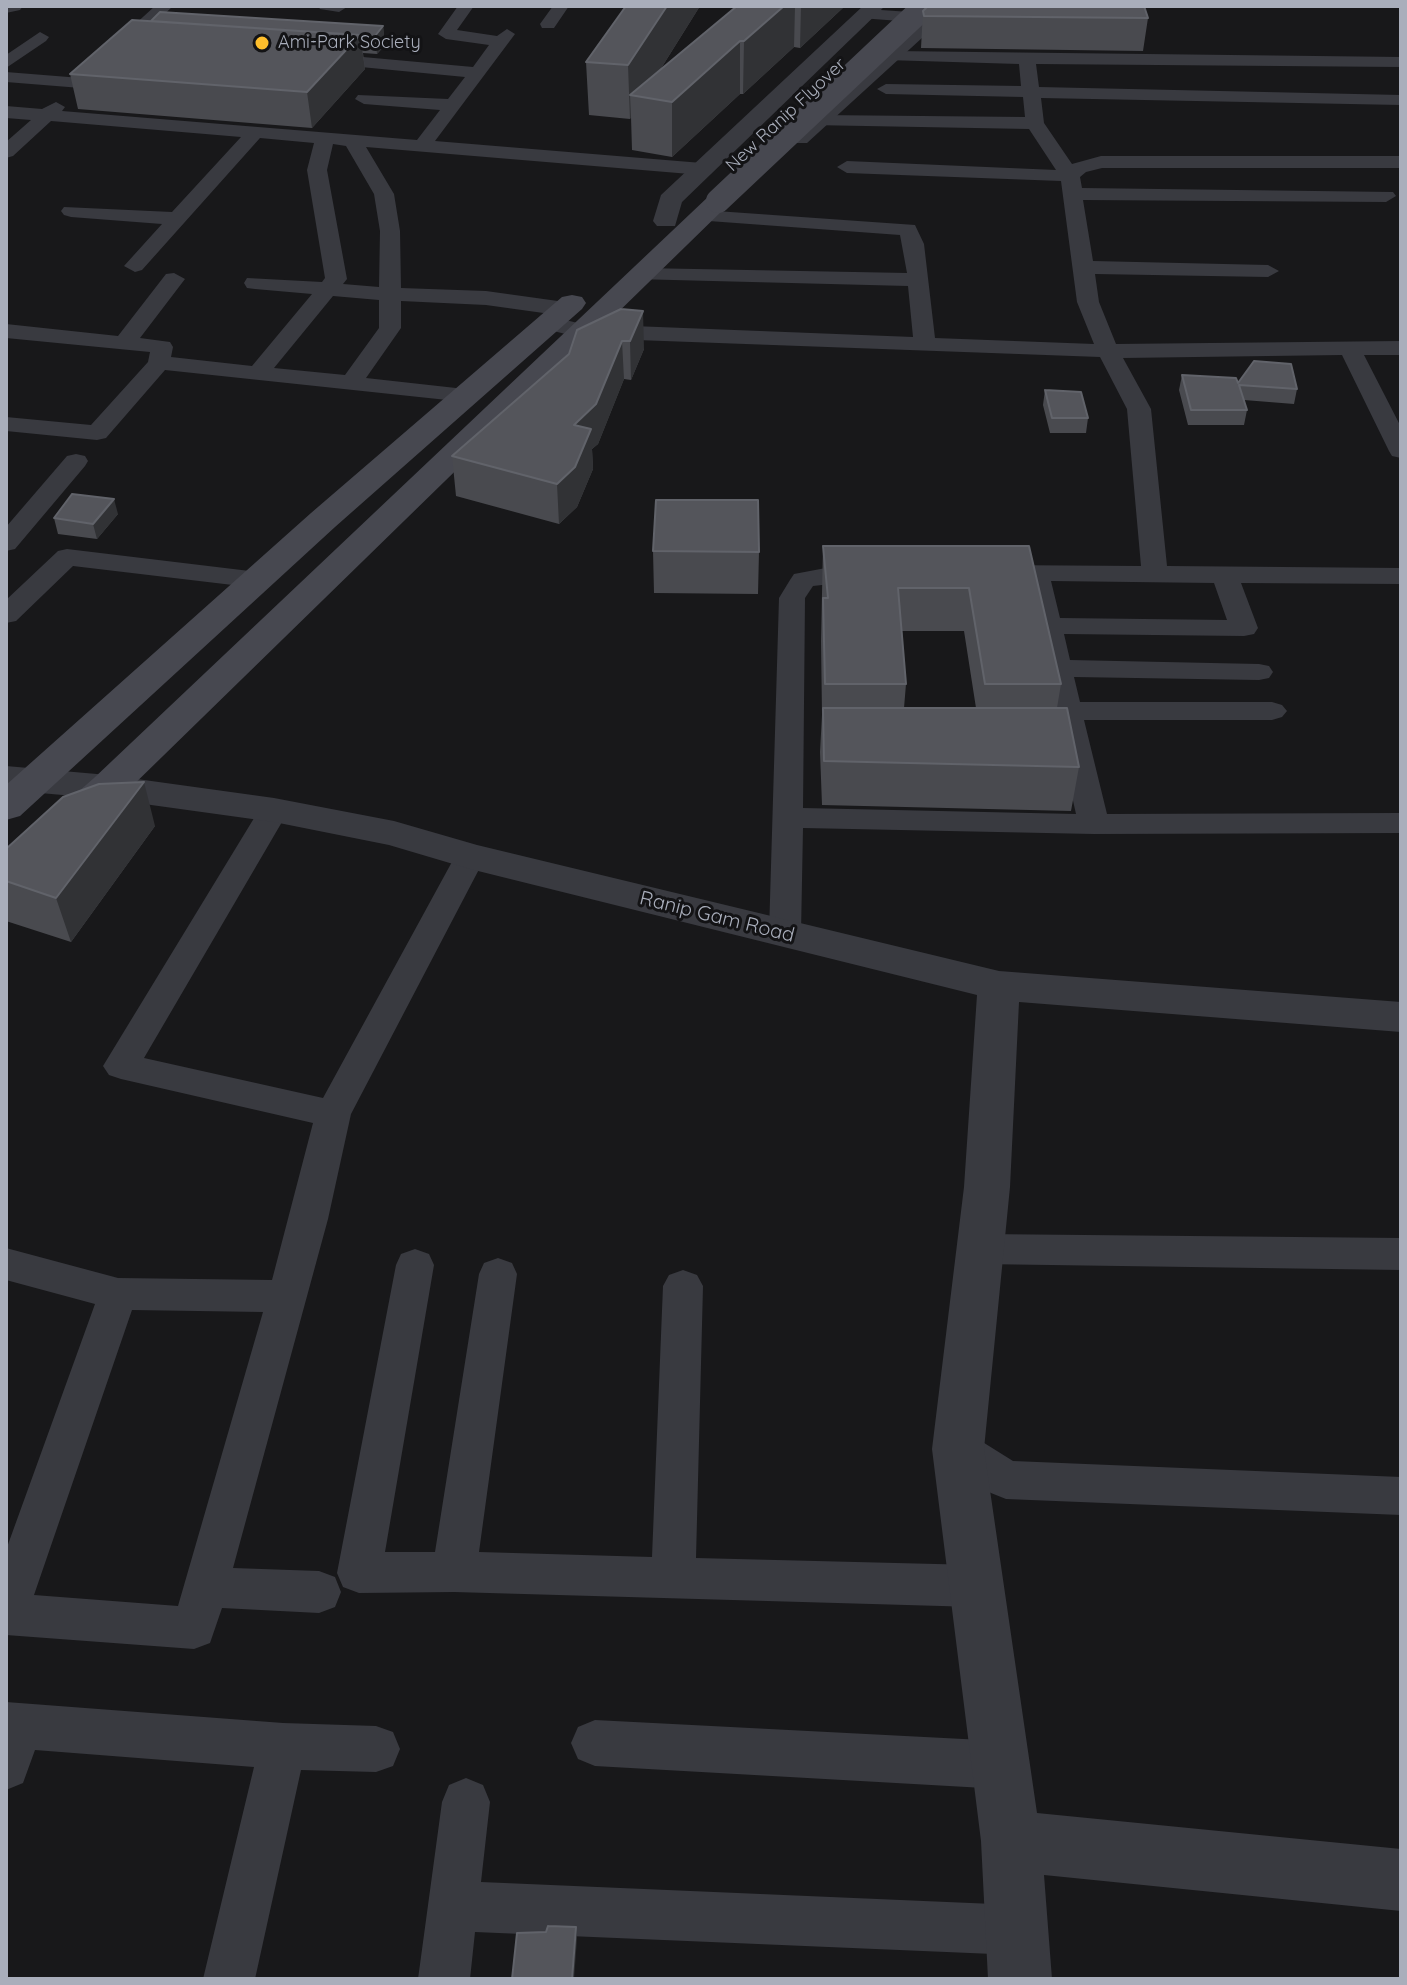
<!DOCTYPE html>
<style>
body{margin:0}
#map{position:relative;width:1407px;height:1985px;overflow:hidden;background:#18181a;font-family:Quicksand,sans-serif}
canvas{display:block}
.frame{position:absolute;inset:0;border:8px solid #a9aebb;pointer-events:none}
</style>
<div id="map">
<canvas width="1407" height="1985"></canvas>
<div class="frame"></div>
</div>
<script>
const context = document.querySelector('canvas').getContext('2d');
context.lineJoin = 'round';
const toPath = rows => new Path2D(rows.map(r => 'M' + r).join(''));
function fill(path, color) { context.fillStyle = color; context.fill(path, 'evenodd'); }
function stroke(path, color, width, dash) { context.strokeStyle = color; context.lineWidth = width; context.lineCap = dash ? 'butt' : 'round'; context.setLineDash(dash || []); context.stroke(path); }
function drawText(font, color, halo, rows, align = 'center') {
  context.font = font + ' Quicksand,sans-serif'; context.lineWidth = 6; context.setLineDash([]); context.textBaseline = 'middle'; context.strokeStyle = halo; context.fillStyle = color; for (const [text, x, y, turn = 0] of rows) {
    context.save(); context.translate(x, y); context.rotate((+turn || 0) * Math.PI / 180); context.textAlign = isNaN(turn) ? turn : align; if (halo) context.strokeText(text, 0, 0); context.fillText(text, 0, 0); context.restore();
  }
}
const minor = toPath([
 [155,6,173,6,121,56,109,56,106,52,109,48,155,6],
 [318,6,347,6,347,7,339,12,320,9,318,6],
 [458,6,474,6,457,30,497,36,507,29,515,34,435,141,702,163,712,169,702,175,366,147,394,194,400,231,401,288,486,291,565,302,576,309,573,314,565,316,486,305,401,301,401,328,366,378,474,390,478,395,474,400,466,402,165,370,106,438,97,440,6,431,6,417,91,425,148,362,150,352,6,338,6,324,118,336,166,274,174,273,185,279,140,338,170,342,173,347,171,357,252,366,312,294,255,289,247,288,244,283,247,278,322,282,325,278,307,170,314,143,260,138,142,270,135,272,124,266,162,224,71,217,64,215,61,211,64,207,172,212,241,137,51,121,13,156,6,158,6,142,31,120,6,118,6,106,42,109,56,102,65,107,62,111,417,140,440,110,364,104,355,99,358,95,448,99,465,77,319,63,310,58,319,53,473,67,489,45,446,39,438,34,458,6],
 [333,144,346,146,374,194,380,231,379,287,343,284,347,279,327,170,333,144],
 [333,296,379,300,379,328,345,375,274,368,333,296],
 [553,6,569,6,554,28,542,28,540,24,553,6],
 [866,9,940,14,948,19,940,24,860,18,858,14,860,10,866,9],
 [40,32,49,37,46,41,6,68,6,55,40,32],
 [892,51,1401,57,1401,67,1036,64,1039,87,1401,95,1401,105,1041,98,1044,123,1072,164,1101,156,1401,156,1401,168,1102,168,1086,172,1080,177,1082,188,1393,192,1396,196,1386,202,1083,200,1093,261,1268,265,1279,271,1268,277,1095,274,1099,302,1116,344,1401,341,1401,355,1364,355,1401,427,1401,458,1392,456,1389,451,1342,355,1123,358,1151,409,1167,566,1401,568,1401,584,1241,583,1258,628,1254,634,1244,636,1064,634,1070,660,1259,664,1269,666,1273,672,1269,678,1259,680,1074,677,1080,702,1272,702,1282,705,1287,711,1282,717,1272,720,1084,720,1107,814,1401,813,1401,833,1094,834,803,828,801,933,797,941,785,944,773,941,769,933,779,598,790,580,794,574,847,564,866,564,875,566,879,572,875,578,866,580,813,586,805,598,803,808,1076,814,1024,581,991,581,982,579,978,573,982,567,991,565,1141,566,1127,409,1100,357,582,338,541,328,538,323,549,316,582,324,913,337,908,286,634,279,631,274,642,268,907,273,900,235,695,220,692,216,702,210,915,225,924,244,935,338,1094,344,1077,302,1061,181,847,173,837,167,847,161,1056,170,1029,129,811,125,809,121,818,115,1025,117,1023,97,886,94,877,89,886,84,1021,86,1019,64,886,60,883,56,892,51],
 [1051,581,1214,583,1227,620,1060,618,1051,581],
 [6,72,81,78,90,83,81,88,6,82,6,72],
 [76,454,85,456,88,461,85,466,15,549,6,551,6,527,67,456,76,454],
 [67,549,258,572,267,574,271,580,267,586,258,588,73,566,16,621,6,623,6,600,58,551,67,549],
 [274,800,285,803,289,810,144,1058,323,1098,459,849,470,846,481,849,486,856,351,1114,328,1219,233,1568,319,1571,335,1577,341,1592,335,1607,319,1613,222,1608,210,1643,194,1649,6,1635,6,1550,95,1304,6,1280,6,1248,118,1278,272,1280,313,1123,121,1079,109,1075,103,1066,259,810,263,803,274,800],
 [132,1310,263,1312,178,1606,34,1595,132,1310],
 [980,1234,1401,1238,1401,1270,980,1264,966,1260,961,1249,966,1238,980,1234],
 [415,1249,429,1254,434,1265,385,1552,435,1552,479,1274,484,1263,498,1258,512,1263,517,1274,479,1552,652,1557,663,1286,669,1275,683,1270,697,1275,703,1286,696,1558,976,1565,992,1571,998,1586,992,1601,976,1607,454,1592,359,1593,343,1587,337,1573,396,1265,401,1254,415,1249],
 [958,1431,973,1436,1013,1461,1401,1477,1401,1515,1006,1499,991,1493,943,1462,937,1449,943,1436,958,1431],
 [6,1702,283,1723,376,1726,393,1732,400,1749,393,1766,376,1772,301,1770,255,1979,203,1979,254,1767,35,1750,23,1783,6,1790,6,1702],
 [595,1720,1002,1741,1019,1748,1026,1765,1019,1782,1002,1789,595,1766,578,1759,571,1743,578,1727,595,1720],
 [466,1778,483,1785,490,1802,481,1882,1017,1905,1035,1912,1042,1930,1035,1948,1017,1955,475,1932,470,1979,418,1979,442,1802,449,1785,466,1778]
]);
const tertiary = toPath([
 [6,6,23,6,20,10,6,13,6,6],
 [863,6,885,6,682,202,675,226,657,226,653,221,661,195,863,6],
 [935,6,957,6,807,143,791,143,787,138,791,133,935,6],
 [6,766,108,775,274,798,394,821,477,845,999,971,1401,1002,1401,1032,1019,1002,1010,1187,984,1449,1037,1813,1401,1849,1401,1911,1044,1875,1052,1979,988,1979,981,1841,932,1449,964,1187,977,995,470,869,389,845,274,822,108,799,6,790,6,766]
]);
const secondary = toPath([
 [718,193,727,196,731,201,727,206,122,796,21,887,6,891,6,855,94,778,709,196,718,193],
 [572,295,582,297,586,303,582,309,335,527,20,816,6,820,6,785,311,513,562,297,572,295]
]);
const secondaryBridge = toPath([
 [718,201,925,6]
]);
const wall = toPath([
 [626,6,700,6,660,70,737,6,845,6,800,48,794,47,743,94,740,94,672,157,632,150,631,117,630,119,589,115,586,62],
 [923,11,1148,18,1143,51,921,48],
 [151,21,383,26,385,45,377,54,363,53,365,69,312,128,78,109,70,74],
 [621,309,644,349,631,380,624,379,598,444,592,449,593,469,577,507,559,524,456,496,452,456],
 [1182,375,1238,383,1297,389,1294,404,1244,400,1247,410,1244,425,1188,425,1179,390],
 [1045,390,1088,418,1086,433,1050,433,1043,405],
 [118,514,97,539,58,534,54,518],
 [823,546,1029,546,1061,684,1057,708,1079,767,1071,811,822,805,820,752,822,715,821,641],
 [902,631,964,631,976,708,904,708,906,684],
 [653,551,759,552,758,594,654,593],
 [155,826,71,942,6,921,6,849]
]);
const shadedWall = toPath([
 [667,6,700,6,643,97,630,95,631,117,630,119,628,65],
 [784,6,795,6,794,47,743,94,744,41],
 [801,6,845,6,800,48],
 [383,26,385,45,377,54,375,36],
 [360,35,365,69,312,128,307,92],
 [740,41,740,94,672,157,672,102],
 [643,311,644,349,631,380,630,341],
 [622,341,624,379,598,444,592,449,593,469,577,507,559,524,557,484,574,425],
 [114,499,118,514,97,539,93,524],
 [144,782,155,826,71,942,56,898],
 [576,1927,577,1939,574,1979,572,1979]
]);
const building = toPath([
 [626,6,667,6,628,65,586,62,626,6],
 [737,6,784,6,744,41,740,41,672,102,630,95,737,6],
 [928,6,1144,6,1148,18,924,16,923,11,928,6],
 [160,12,383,26,375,36,151,21,160,12],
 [132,20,360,35,307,92,70,74,132,20],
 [621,309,643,311,630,341,622,341,596,404,574,425,591,429,575,467,557,484,452,456,569,354,577,330,621,309],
 [1254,361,1291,364,1297,389,1239,385,1247,410,1191,410,1182,375,1236,378,1238,383,1254,361],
 [1045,390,1081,392,1088,418,1052,418,1045,390],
 [72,494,114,499,93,524,54,518,72,494],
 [656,500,758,500,759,552,653,551,656,500],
 [823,546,1029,546,1061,684,985,684,969,588,898,588,906,684,825,684,823,598,828,598,823,546],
 [823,708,1067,708,1079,767,824,761,823,708],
 [144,782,56,898,6,881,6,849,63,797,99,784,144,782],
 [548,1926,576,1927,572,1979,512,1979,517,1933,546,1932,548,1926]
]);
const markers = [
 [262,43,8,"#febe2c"]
];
const farPoinames = [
 ["Ami-Park Society",278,43]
];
const farStreetnames = [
 ["New Ranip Flyover",786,115,-43]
];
const streetNames = [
 ["Ranip Gam Road",717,917,14]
];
fill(minor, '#393a40');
fill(tertiary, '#393a40');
fill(secondary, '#474850');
stroke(secondaryBridge, '#474850', 24);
fill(wall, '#494a4f');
fill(shadedWall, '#313235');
fill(building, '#54555b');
stroke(building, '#61636a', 2);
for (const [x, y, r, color] of markers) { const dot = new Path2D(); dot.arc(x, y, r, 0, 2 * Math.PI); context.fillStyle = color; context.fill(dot); stroke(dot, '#131315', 3); }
drawText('18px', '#a9aebb', '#131315', farPoinames, 'left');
drawText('18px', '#a9aebb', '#131315', farStreetnames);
drawText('20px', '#a9aebb', '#131315', streetNames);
</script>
